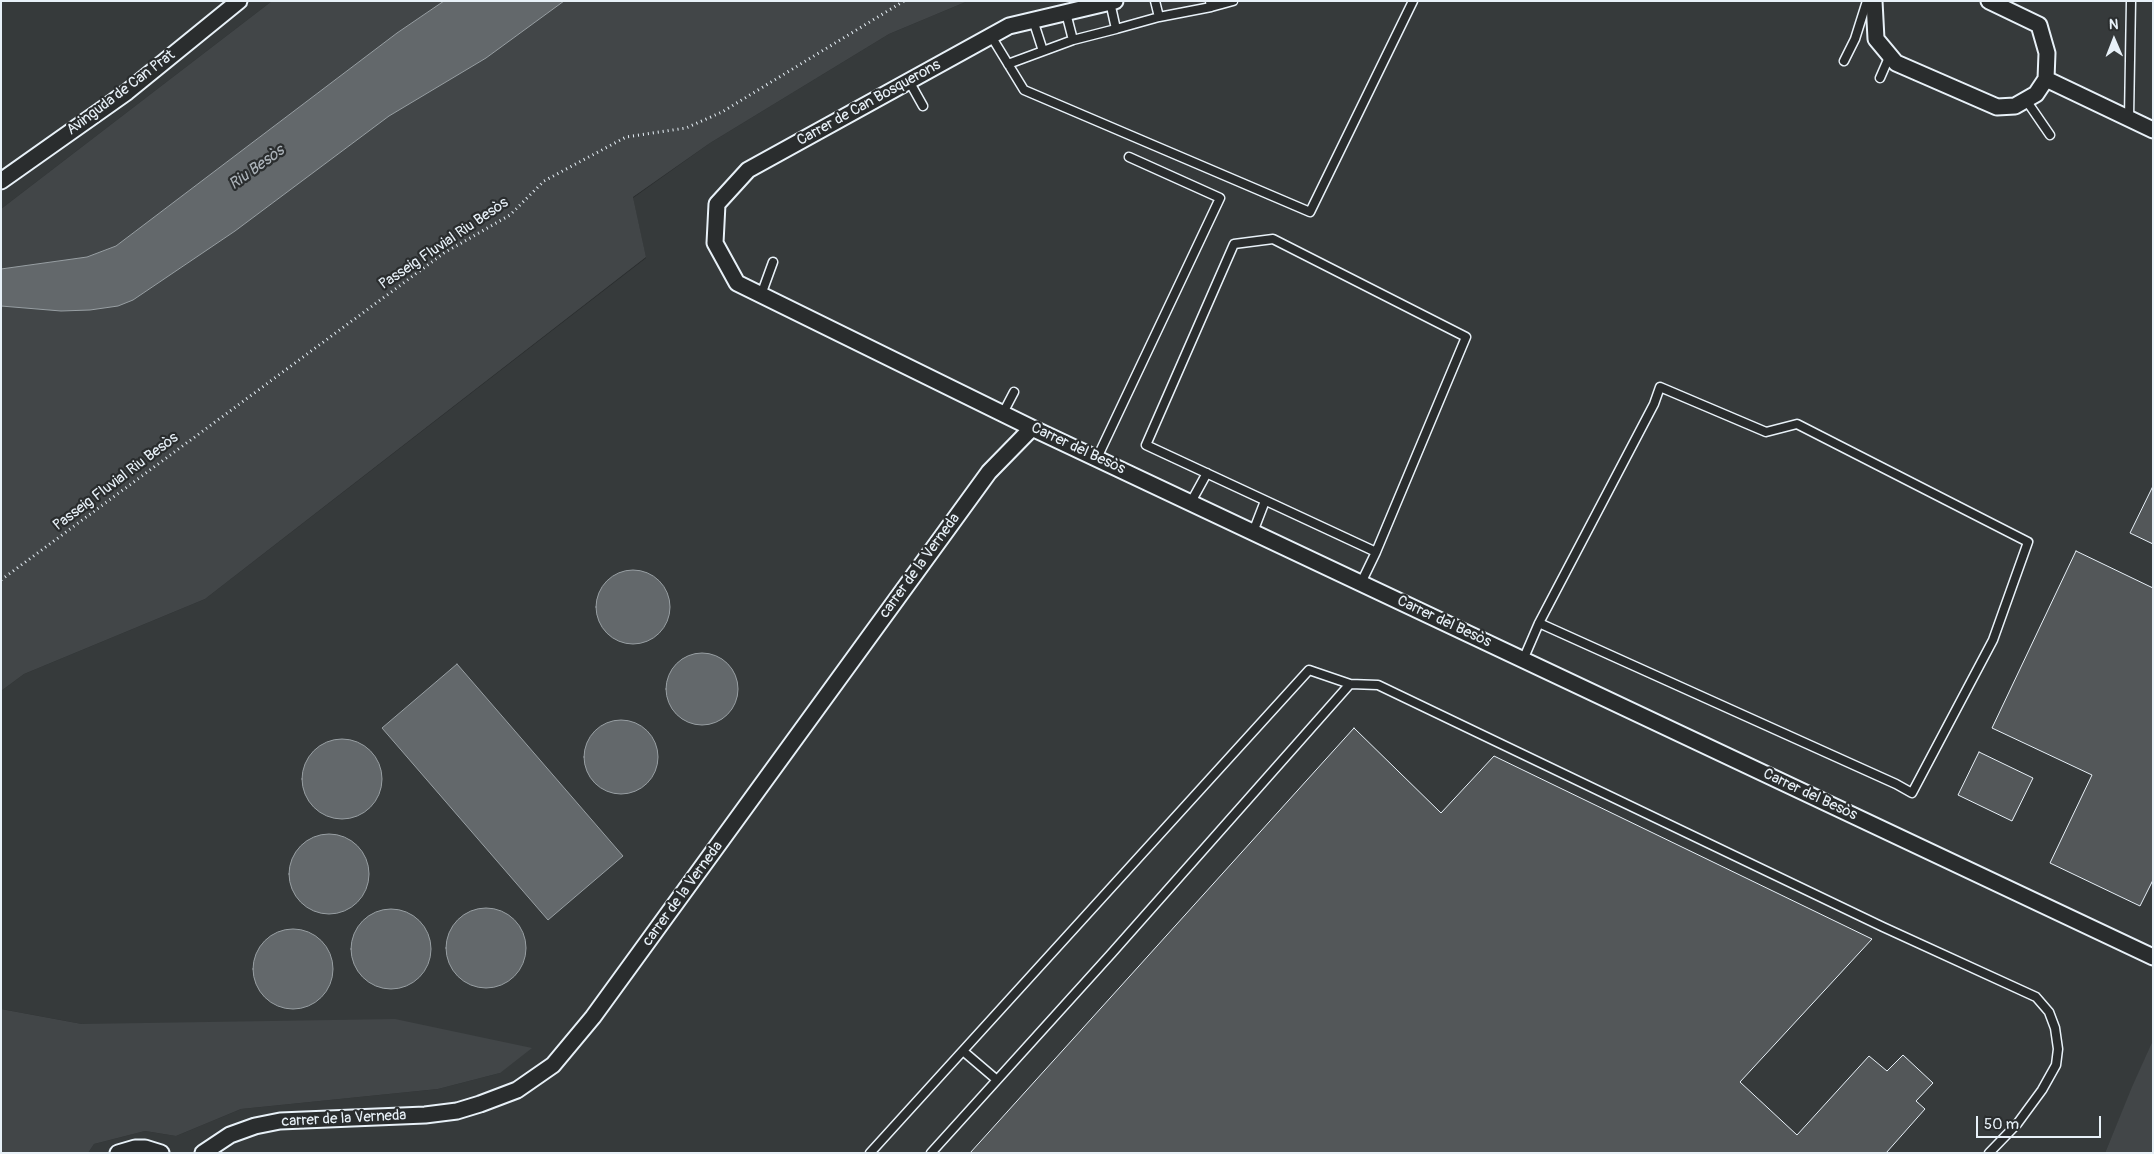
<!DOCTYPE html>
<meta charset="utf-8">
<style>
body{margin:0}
#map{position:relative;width:2154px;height:1154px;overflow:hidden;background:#2a2d2e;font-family:Pangolin,sans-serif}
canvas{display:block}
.frame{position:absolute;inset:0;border:2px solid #e8f1f8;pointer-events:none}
.north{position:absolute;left:2089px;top:15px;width:50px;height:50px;-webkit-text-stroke:4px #2a2d2e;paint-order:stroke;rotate:359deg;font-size:14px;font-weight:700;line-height:20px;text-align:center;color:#e8f1f8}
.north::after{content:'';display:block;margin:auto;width:18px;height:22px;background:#e8f1f8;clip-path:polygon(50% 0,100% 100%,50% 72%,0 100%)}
.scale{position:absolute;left:1976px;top:1116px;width:125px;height:22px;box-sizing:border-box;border:2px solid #e8f1f8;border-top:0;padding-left:6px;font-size:15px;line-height:18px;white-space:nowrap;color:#e8f1f8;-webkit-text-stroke:4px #2a2d2e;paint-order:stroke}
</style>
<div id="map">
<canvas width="2154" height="1154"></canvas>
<div class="frame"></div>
<div class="north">N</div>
<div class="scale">50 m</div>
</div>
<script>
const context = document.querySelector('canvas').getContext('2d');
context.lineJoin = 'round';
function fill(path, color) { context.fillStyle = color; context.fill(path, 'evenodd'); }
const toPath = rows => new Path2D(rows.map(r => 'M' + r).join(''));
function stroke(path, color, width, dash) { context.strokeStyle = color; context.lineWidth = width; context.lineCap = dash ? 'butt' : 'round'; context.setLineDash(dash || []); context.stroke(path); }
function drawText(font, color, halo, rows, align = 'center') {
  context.font = font + ' Pangolin,sans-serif'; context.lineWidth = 4.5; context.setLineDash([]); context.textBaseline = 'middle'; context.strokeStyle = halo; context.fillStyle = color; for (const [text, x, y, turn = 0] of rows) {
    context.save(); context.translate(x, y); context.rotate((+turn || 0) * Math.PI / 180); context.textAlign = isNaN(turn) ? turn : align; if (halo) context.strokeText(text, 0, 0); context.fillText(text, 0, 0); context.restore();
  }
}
const built = toPath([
 [1,1,272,1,1,209],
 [968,1,2153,1,2153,1040,2105,1153,88,1153,94,1144,145,1131,176,1136,241,1109,438,1089,500,1073,82,1024,1,1009,1,691,24,674,205,599,646,258,633,198,710,143,889,34]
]);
const green = toPath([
 [272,1,444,1,397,33,116,246,87,257,1,269,1,209],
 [564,1,968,1,889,34,710,143,633,197,646,257,205,599,24,674,1,691,1,306,61,311,133,300,235,231,389,116,486,58],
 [1,1009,82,1024,395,1019,532,1048,500,1073,438,1089,241,1109,176,1136,145,1131,94,1144,88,1153,1,1153],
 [2153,1040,2153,1153,2105,1153,2132,1087]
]);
const water = toPath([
 [444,1,564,1,486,58,389,116,235,231,133,300,118,306,90,310,61,311,1,306,1,269,87,257,116,246,397,33,444,1],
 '596 607a37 37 0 1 1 74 0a37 37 0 1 1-74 0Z',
 '666 689a36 36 0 1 1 72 0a36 36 0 1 1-72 0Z',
 [457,664,623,856,548,920,382,728,457,664],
 '584 757a37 37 0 1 1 74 0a37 37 0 1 1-74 0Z',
 '302 779a40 40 0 1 1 80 0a40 40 0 1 1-80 0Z',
 '289 874a40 40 0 1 1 80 0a40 40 0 1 1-80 0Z',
 '446 948a40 40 0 1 1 80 0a40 40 0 1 1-80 0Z',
 '351 949a40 40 0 1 1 80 0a40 40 0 1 1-80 0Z',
 '253 969a40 40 0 1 1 80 0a40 40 0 1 1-80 0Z'
]);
const building = toPath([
 [2153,486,2153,544,2130,533,2153,486],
 [2076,551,2153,588,2153,880,2140,906,2050,863,2092,775,1992,728,2076,551],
 [1354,728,1441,813,1494,756,1872,939,1740,1082,1797,1135,1869,1056,1887,1071,1903,1055,1933,1083,1916,1101,1925,1109,1886,1153,970,1153,1354,728],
 [1979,752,2033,778,2012,821,1958,795,1979,752]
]);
const path = toPath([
 [1,580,444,253,510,215,544,181,626,137,686,128,722,112,904,1]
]);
const lane = toPath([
 [1211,7,1233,1],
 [1159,17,1211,7,1210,1],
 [1033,20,1043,51],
 [1116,29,1159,17,1155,1],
 [991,36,1024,90,1310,212,1413,1],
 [1073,40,1116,29,1110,2],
 [1844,61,1855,39,1867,1],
 [1008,64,1073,40,1066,13],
 [1880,78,1890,55],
 [909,81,923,106],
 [2026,100,2050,135],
 [2129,118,2131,1],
 [761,295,773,262],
 [1003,413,1014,392],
 [1097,458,1220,198,1129,157],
 [1191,502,1207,473],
 [1253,532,1265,501],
 [1361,583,1376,552,1146,445,1234,244,1273,239,1466,337,1376,552],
 [1523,660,1539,623,1654,404,1660,387,1766,432,1797,424,2028,542,1993,640,1912,793,1896,784,1539,623],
 [1350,684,1378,685,1883,927,2036,997,2049,1012,2055,1028,2058,1049,2056,1065,2042,1090,2017,1124,1989,1153],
 [963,1051,997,1080],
 [870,1153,1309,670,1350,684,1111,954,931,1153]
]);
const street = toPath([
 [1115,1,1009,26,748,170,717,204,715,243,737,283,1032,428,2153,957],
 [1874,1,1876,39,1896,63,1997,107,2015,106,2036,94,2046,79,2047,53,2039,25,1989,1],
 [2046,79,2153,130],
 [1,181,127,92,239,1],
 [118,1153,135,1148,145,1148,161,1153],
 [203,1153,230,1135,255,1126,280,1121,425,1115,457,1111,480,1104,517,1090,553,1065,593,1017,989,472,1032,428]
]);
const streetNames = [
 ["Avinguda de Can Prat",121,93,-37],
 ["Carrer de Can Bosquerons",869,103,-29],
 ["Passeig Fluvial Riu Besòs",444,244,-34],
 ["Carrer del Besòs",1078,449,25],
 ["Passeig Fluvial Riu Besòs",116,482,-37],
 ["carrer de la Verneda",920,566,-54],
 ["Carrer del Besòs",1444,622,25],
 ["Carrer del Besòs",1810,795,25],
 ["carrer de la Verneda",683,894,-54],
 ["carrer de la Verneda",344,1119,-3]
];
const waterNames = [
 ["Riu Besòs",257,168,-36]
];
fill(built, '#363a3b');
fill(green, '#424648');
fill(water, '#63686b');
stroke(water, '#989fa3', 1);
fill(building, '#535759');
stroke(building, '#e8f1f8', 1);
stroke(lane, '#e8f1f8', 11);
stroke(street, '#e8f1f8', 19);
stroke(path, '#e8f1f8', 3, [1, 4]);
stroke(lane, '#2a2d2e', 8);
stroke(street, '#2a2d2e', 15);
drawText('15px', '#e8f1f8', '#2a2d2e', streetNames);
drawText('italic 16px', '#acb3b9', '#2a2d2e', waterNames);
</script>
